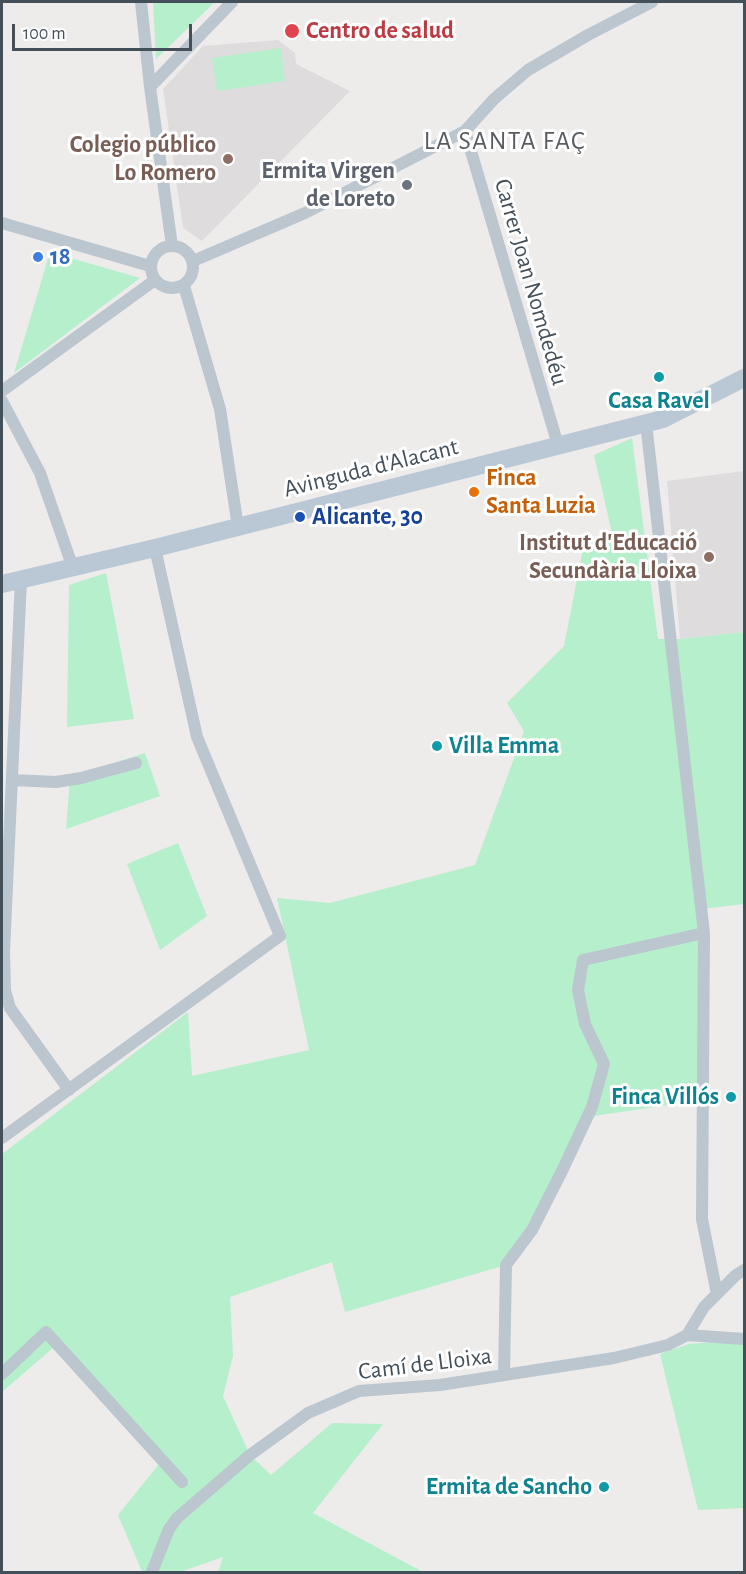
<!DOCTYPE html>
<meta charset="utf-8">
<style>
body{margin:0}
#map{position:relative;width:746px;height:1574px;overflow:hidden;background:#eeebeb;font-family:"Alegreya Sans",sans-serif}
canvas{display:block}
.frame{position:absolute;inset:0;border:3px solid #434f59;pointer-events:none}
.scale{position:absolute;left:12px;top:24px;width:180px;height:27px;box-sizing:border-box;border:3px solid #434f59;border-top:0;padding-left:8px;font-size:18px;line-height:21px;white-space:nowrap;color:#434f59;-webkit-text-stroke:4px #fff;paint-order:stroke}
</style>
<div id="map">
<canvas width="746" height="1574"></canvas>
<div class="frame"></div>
<div class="scale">100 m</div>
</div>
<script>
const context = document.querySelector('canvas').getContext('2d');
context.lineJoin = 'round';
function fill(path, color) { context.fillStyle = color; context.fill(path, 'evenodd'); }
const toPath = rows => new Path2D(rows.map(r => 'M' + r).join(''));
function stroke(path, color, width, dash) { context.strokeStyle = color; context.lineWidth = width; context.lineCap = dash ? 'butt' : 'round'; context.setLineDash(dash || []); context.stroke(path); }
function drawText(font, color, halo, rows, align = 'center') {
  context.font = font + ' "Alegreya Sans",sans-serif'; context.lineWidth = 6; context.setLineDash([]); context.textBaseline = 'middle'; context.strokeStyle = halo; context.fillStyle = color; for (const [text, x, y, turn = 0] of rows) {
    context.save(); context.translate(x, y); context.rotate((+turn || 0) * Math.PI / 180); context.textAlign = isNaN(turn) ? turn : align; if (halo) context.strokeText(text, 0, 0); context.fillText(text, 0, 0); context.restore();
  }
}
const education = toPath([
 [278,40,295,53,296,64,350,91,202,241,183,228,163,89,203,46],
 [744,471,744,632,680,639,667,481]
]);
const green = toPath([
 [153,2,215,2,156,59],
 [281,48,285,81,217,91,212,58],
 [50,252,140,278,14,373],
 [632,438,658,639,680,639,744,632,744,904,702,909,702,1100,587,1117,506,1265,345,1312,332,1262,230,1297,233,1356,223,1396,250,1455,271,1475,332,1423,383,1424,313,1513,423,1572,218,1572,223,1557,180,1572,142,1572,118,1515,159,1464,53,1348,2,1392,2,1154,188,1012,192,1076,309,1050,277,898,330,903,475,865,524,731,507,703,564,646,583,548,612,533,594,455],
 [106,573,134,719,67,727,69,585],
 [145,753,160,796,66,829,70,777],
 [178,843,207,916,160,950,127,864],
 [744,1340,744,1508,698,1510,660,1354,689,1344]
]);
const street = toPath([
 [141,2,150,87,172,246],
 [150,87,232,2],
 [465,131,558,445],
 [2,223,150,266],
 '151 267a21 21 0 1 1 42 0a21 21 0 1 1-42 0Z',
 [193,261,305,213,465,131,494,99,528,70,588,35,652,2],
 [184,286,220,409,238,527],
 [2,391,155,280],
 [2,401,40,473,73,568],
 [646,423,704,933,702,1219,717,1294],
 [21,579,4,952,5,990,10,1008,69,1090],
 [12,780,56,782,81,778,136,763],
 [2,1138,280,936,197,737,155,548],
 [687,1335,744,1339],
 [2,1374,46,1332,182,1482],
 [504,1375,506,1265,532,1230,562,1171,592,1107,604,1064,585,1024,578,990,583,960,704,933],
 [152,1572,169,1529,177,1518,250,1455,308,1413,359,1391,440,1385,614,1358,668,1345,687,1335,704,1307,736,1275,744,1270]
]);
const secondary = toPath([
 [2,584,155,548,663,419,744,378]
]);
const markers = [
 [292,31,8,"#e0444e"],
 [228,159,6,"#8d6e63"],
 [407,185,6,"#6b7280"],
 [38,257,6,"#3f7fe0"],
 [659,377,6,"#0f9aa8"],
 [474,492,6,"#e8710a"],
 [300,517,6,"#1a4fb4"],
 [709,557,6,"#8d6e63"],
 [437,746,6,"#0f9aa8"],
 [731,1097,6,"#0f9aa8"],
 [604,1487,6,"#0f9aa8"]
];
const healthNames = [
 ["Centro de salud",306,31]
];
const educationNames = [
 ["Colegio público",216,145],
 ["Lo Romero",216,173],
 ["Institut d'Educació",697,543],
 ["Secundària Lloixa",697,571]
];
const worshipNames = [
 ["Ermita Virgen",395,171],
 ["de Loreto",395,199]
];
const shopNames = [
 ["18",50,257]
];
const streetNames = [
 ["Carrer Joan Nomdedéu",531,282,74],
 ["Avinguda d'Alacant",371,468,-14],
 ["Camí de Lloixa",425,1364,-7]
];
const cultureNames = [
 ["Casa Ravel",659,401,"center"],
 ["Villa Emma",449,746,"left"],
 ["Finca Villós",719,1097],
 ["Ermita de Sancho",592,1487]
];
const foodNames = [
 ["Finca",486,478],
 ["Santa Luzia",486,506]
];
const transitNames = [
 ["Alicante, 30",312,517]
];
const neighbourhoodNames = [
 ["LA SANTA FAÇ",505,141]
];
fill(education, '#dfdcdd');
fill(green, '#b6efcc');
stroke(street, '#bbc6cf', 12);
stroke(secondary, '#bac7d4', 18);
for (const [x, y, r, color] of markers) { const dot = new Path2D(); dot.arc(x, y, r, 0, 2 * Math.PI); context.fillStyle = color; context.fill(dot); stroke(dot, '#fff', 2); }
drawText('bold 24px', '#be3a42', '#fff', healthNames, 'left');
drawText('bold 24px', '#785e54', '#fff', educationNames, 'right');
drawText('bold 24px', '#5b616d', '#fff', worshipNames, 'right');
drawText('bold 24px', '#366cbe', '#fff', shopNames, 'left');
drawText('24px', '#434f59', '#fff', streetNames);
drawText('bold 24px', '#0d838f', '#fff', cultureNames, 'right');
drawText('bold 24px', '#c56008', '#fff', foodNames, 'left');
drawText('bold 24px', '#164399', '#fff', transitNames, 'left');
context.letterSpacing = '1.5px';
drawText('26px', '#585c60', '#fff', neighbourhoodNames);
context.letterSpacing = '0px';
</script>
